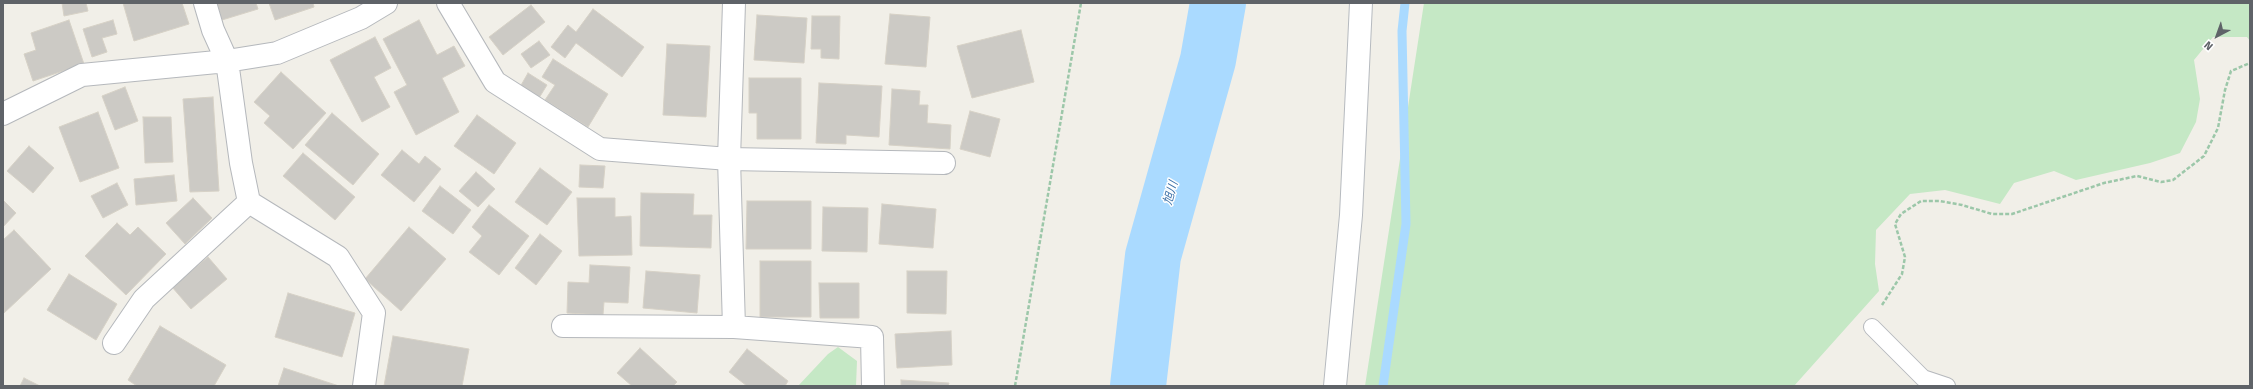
<!DOCTYPE html>
<meta charset="utf-8">
<style>
body{margin:0}
#map{position:relative;width:2253px;height:389px;overflow:hidden;background:#f1efe8;font-family:"Fira Sans",sans-serif}
canvas{display:block}
.frame{position:absolute;inset:0;border:4px solid #5f6368;pointer-events:none}
.north{position:absolute;left:2197px;top:16px;width:40px;height:40px;-webkit-text-stroke:3px #fff;paint-order:stroke;rotate:221deg;font-size:11px;font-weight:700;line-height:16px;text-align:center;color:#5f6368}
.north::after{content:'';display:block;margin:auto;width:14px;height:18px;background:#5f6368;clip-path:polygon(50% 0,100% 100%,50% 72%,0 100%)}
</style>
<div id="map">
<canvas width="2253" height="389"></canvas>
<div class="frame"></div>
<div class="north">N</div>
</div>
<script>
const context = document.querySelector('canvas').getContext('2d');
context.lineJoin = 'round';
function fill(path, color) { context.fillStyle = color; context.fill(path, 'evenodd'); }
const toPath = rows => new Path2D(rows.map(r => 'M' + r).join(''));
function stroke(path, color, width, dash) { context.strokeStyle = color; context.lineWidth = width; context.lineCap = dash ? 'butt' : 'round'; context.setLineDash(dash || []); context.stroke(path); }
function drawText(font, color, halo, rows, align = 'center') {
  context.font = font + ' "Fira Sans","Noto Sans JP",sans-serif'; context.lineWidth = 3; context.setLineDash([]); context.textBaseline = 'middle'; context.strokeStyle = halo; context.fillStyle = color; for (const [text, x, y, turn = 0] of rows) {
    context.save(); context.translate(x, y); context.rotate((+turn || 0) * Math.PI / 180); context.textAlign = isNaN(turn) ? turn : align; if (halo) context.strokeText(text, 0, 0); context.fillText(text, 0, 0); context.restore();
  }
}
const green = toPath([
 [1424,3,2250,3,2250,41,2247,37,2213,37,2194,60,2200,99,2196,122,2180,153,2150,163,2076,180,2054,171,2014,183,2000,204,1945,190,1910,194,1876,230,1875,264,1879,291,1794,386,1365,386],
 [838,347,857,361,856,386,798,386,828,354]
]);
const stream = toPath([
 [1383,386,1406,224,1402,31,1405,3]
]);
const river = toPath([
 [1138,386,1153,256,1208,60,1218,3]
]);
const building = toPath([
 [62,3,86,3,88,11,64,16,62,3],
 [123,3,182,3,189,24,134,41,123,3],
 [217,3,256,3,258,9,222,20,217,3],
 [269,3,313,3,314,7,275,20,269,3],
 [531,5,545,22,503,55,489,37,531,5],
 [593,9,644,47,622,77,576,43,565,58,551,47,568,25,576,32,593,9],
 [890,14,930,17,926,67,885,64,890,14],
 [757,15,807,18,804,63,754,60,757,15],
 [812,16,840,16,839,59,821,58,821,49,811,49,812,16],
 [69,20,84,64,33,81,24,54,36,50,31,33,69,20],
 [113,20,117,34,102,38,107,52,92,57,83,29,113,20],
 [419,20,437,55,454,46,465,66,442,78,459,112,416,135,394,92,407,85,383,39,419,20],
 [1021,30,1034,82,972,98,957,46,1021,30],
 [375,37,391,68,374,77,390,107,362,122,330,60,375,37],
 [539,41,550,55,531,68,521,54,539,41],
 [667,44,710,46,706,117,663,115,667,44],
 [553,59,608,94,588,127,545,100,555,85,542,77,553,59],
 [281,72,326,113,293,149,264,123,270,116,254,102,281,72],
 [528,73,547,85,539,98,520,87,528,73],
 [749,78,801,78,801,139,757,139,757,113,749,113,749,78],
 [819,83,882,86,879,137,846,135,846,144,816,143,819,83],
 [125,87,138,121,115,130,102,96,125,87],
 [892,89,920,91,919,105,928,105,927,123,951,125,950,149,889,145,892,89],
 [213,97,219,191,190,192,183,99,213,97],
 [970,111,1000,119,990,157,960,149,970,111],
 [98,112,119,168,80,182,59,127,98,112],
 [332,113,379,154,353,185,305,145,332,113],
 [477,115,516,143,494,174,454,146,477,115],
 [143,117,171,117,173,162,145,163,143,117],
 [29,146,54,168,33,193,7,171,29,146],
 [402,150,419,164,425,156,441,169,414,202,381,175,402,150],
 [303,153,355,197,335,220,283,176,303,153],
 [580,165,605,166,603,188,579,187,580,165],
 [540,168,572,192,547,225,515,202,540,168],
 [476,172,495,189,478,207,459,191,476,172],
 [174,175,177,201,136,205,134,179,174,175],
 [117,183,128,205,103,218,91,196,117,183],
 [440,186,471,210,453,234,422,211,440,186],
 [641,193,694,194,693,215,712,215,711,248,640,246,641,193],
 [193,198,212,218,185,244,166,223,193,198],
 [577,198,615,198,615,217,631,216,632,255,579,256,577,198],
 [3,200,16,213,3,227,3,200],
 [747,201,811,201,811,249,746,249,747,201],
 [882,204,936,209,933,248,879,244,882,204],
 [489,205,529,236,499,275,469,252,482,236,472,227,489,205],
 [823,207,868,208,867,252,822,251,823,207],
 [117,223,130,235,138,227,166,254,126,295,85,256,117,223],
 [409,227,446,259,401,311,365,279,409,227],
 [14,230,51,269,4,313,3,240,14,230],
 [540,234,562,251,536,285,515,268,540,234],
 [208,257,227,279,191,309,172,287,208,257],
 [760,261,811,261,811,317,760,317,760,261],
 [590,265,630,267,628,303,604,302,603,315,567,313,568,282,589,283,590,265],
 [646,271,700,275,697,313,643,308,646,271],
 [907,271,947,271,946,314,907,313,907,271],
 [69,274,117,304,96,340,47,310,69,274],
 [819,283,859,283,859,318,820,318,819,283],
 [288,293,355,313,342,357,275,337,288,293],
 [160,326,226,365,214,386,137,386,128,380,160,326],
 [951,331,952,365,897,368,895,334,951,331],
 [393,336,469,349,462,386,384,386,393,336],
 [640,348,677,382,673,386,632,386,617,373,640,348],
 [747,349,788,381,785,386,747,386,729,372,747,349],
 [284,368,339,386,278,386,284,368],
 [24,378,40,386,20,386,24,378],
 [901,380,949,383,948,386,901,386,901,380]
]);
const path = toPath([
 [1882,305,1902,274,1905,257,1895,224,1901,214,1921,201,1940,201,1962,205,1992,214,2012,214,2104,183,2137,176,2161,182,2173,180,2204,156,2218,128,2225,90,2231,71,2250,63],
 [1015,386,1081,3]
]);
const lane = toPath([
 [1872,327,1923,378,1947,386]
]);
const street = toPath([
 [448,3,495,82,600,149,729,159,944,163],
 [734,3,729,159,734,327],
 [3,114,82,75,227,61,277,53,361,18,386,3],
 [249,202,338,257,374,313,364,386],
 [563,326,734,327,872,337,873,386],
 [114,343,144,299,249,202,241,163,227,61,213,30,205,3]
]);
const secondary = toPath([
 [1335,386,1351,215,1361,3]
]);
const waterNames = [
 ["旭川",1171,193,-74]
];
fill(green, '#c5e8c5');
stroke(stream, '#aadaff', 9);
stroke(river, '#aadaff', 56);
fill(building, '#cccac5');
stroke(building, '#d6d1c6', 1);
stroke(lane, '#b5b8bc', 18);
stroke(street, '#b5b8bc', 24);
stroke(secondary, '#b6babf', 24);
stroke(path, '#9cc7a9', 2.5, [4, 2]);
stroke(lane, '#fff', 16);
stroke(street, '#fff', 22);
stroke(secondary, '#fff', 22);
drawText('italic 12px', '#4174aa', '#fff', waterNames);
</script>
